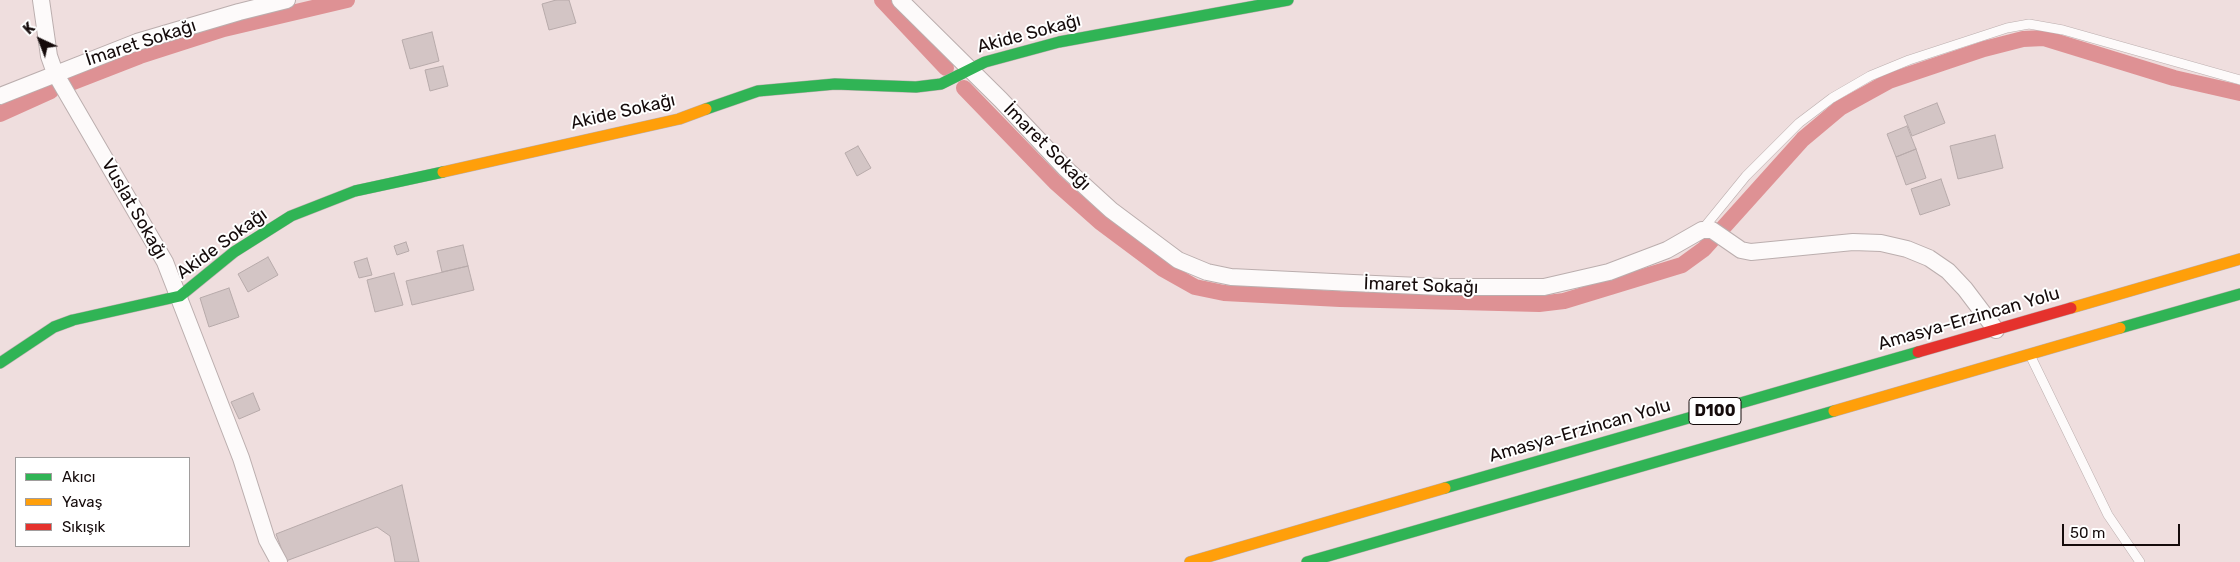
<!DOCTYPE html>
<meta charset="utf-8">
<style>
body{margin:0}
#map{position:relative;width:2240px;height:562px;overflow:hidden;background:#efdede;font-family:Rubik,sans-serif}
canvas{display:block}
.legend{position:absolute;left:15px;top:457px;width:175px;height:90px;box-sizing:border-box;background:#fff;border:1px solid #a19d9d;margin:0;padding:6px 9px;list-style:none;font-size:15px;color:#150b0b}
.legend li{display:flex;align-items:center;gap:10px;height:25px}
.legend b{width:25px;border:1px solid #a19d9d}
.north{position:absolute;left:15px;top:15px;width:50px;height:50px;-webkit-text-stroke:4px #fff;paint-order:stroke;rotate:317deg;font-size:14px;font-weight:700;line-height:20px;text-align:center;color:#150b0b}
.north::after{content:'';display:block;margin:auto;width:18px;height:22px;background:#150b0b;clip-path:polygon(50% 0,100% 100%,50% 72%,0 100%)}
.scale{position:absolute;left:2062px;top:524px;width:118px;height:22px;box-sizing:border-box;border:2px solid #150b0b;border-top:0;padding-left:6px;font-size:15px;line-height:18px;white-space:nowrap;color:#150b0b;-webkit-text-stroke:4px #fff;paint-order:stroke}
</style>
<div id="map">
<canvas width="2240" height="562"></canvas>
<ul class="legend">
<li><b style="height:6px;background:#30b455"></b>Akıcı</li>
<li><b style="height:6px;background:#ff9f0a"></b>Yavaş</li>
<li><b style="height:6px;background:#e5322d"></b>Sıkışık</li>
</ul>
<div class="north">K</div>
<div class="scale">50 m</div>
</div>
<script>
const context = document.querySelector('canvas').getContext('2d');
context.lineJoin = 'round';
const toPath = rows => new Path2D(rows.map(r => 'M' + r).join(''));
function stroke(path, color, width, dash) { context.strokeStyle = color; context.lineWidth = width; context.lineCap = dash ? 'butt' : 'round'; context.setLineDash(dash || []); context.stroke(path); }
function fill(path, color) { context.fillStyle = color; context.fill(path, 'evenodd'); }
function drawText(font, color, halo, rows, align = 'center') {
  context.font = font + ' Rubik,sans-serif'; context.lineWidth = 4; context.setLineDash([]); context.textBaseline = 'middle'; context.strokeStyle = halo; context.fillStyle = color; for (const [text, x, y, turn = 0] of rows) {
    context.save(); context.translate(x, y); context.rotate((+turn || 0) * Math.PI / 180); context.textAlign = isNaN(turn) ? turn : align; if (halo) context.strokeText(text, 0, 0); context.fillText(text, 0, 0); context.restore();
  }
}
const canal = toPath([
 [882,0,946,68],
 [68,84,140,56,224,29,347,0],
 [964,88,1055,182,1100,222,1163,269,1195,287,1224,293,1340,299,1539,304,1564,301,1682,265,1704,249,1803,139,1840,108,1889,81,1984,49,2023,39,2044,38,2174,78,2240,93],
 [0,114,51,91]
]);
const building = toPath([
 [556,0,569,0,576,23,549,30,542,4,556,0],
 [432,32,439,61,410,69,402,40,432,32],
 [443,66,448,86,430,91,425,70,443,66],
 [1937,103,1945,123,1912,136,1904,116,1937,103],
 [1907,126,1916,149,1896,157,1887,134,1907,126],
 [1995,135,2003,168,1958,179,1950,146,1995,135],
 [858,146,871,168,857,176,845,153,858,146],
 [1916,149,1926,178,1906,185,1896,157,1916,149],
 [1941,179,1950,205,1920,215,1911,189,1941,179],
 [406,242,409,251,397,255,394,246,406,242],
 [463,245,468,266,442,272,437,251,463,245],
 [268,257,278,275,248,292,238,274,268,257],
 [367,258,372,275,359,278,354,262,367,258],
 [468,266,474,290,412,305,406,281,468,266],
 [394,273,403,305,375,312,367,280,394,273],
 [229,288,239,317,209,327,200,298,229,288],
 [253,393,260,410,239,419,231,402,253,393],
 [402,485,419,562,395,562,390,536,377,527,286,561,276,534,402,485]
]);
const lane = toPath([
 [1702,230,1746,176,1799,123,1832,98,1870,76,1909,60,2007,28,2029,24,2063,30,2240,80],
 [2031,357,2108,515,2140,562]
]);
const street = toPath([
 [41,0,49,56,55,73,165,262,241,458,267,540,279,562],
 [900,0,1001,100,1065,168,1111,210,1178,260,1207,272,1231,277,1353,283,1441,287,1544,287,1609,272,1667,250,1702,230,1712,230,1741,250,1751,252,1853,242,1881,243,1907,249,1929,258,1948,271,1965,289,1996,330],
 [0,96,137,42,239,12,287,0]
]);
const fast = toPath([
 [706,109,758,91,835,84,916,87,941,84,985,62,1059,42,1288,0],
 [2120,328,2240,294],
 [0,363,54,327,73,320,180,296,234,252,291,216,355,191,443,172],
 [1445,488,1918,352],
 [1307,562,1834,411]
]);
const slow = toPath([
 [443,172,679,119,706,109],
 [2071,308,2240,259],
 [1834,411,2120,328],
 [1190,562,1445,488]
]);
const jam = toPath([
 [1918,352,2071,308]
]);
const shields = [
 [1715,411,52]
];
const shieldNames = [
 ["D100",1715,411]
];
const streetNames = [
 ["Akide Sokağı",1029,34,-15],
 ["İmaret Sokağı",141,43,-18],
 ["Akide Sokağı",623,112,-13],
 ["İmaret Sokağı",1047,147,45],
 ["Vuslat Sokağı",134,209,60],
 ["Akide Sokağı",222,244,-36],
 ["İmaret Sokağı",1421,286,2],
 ["Amasya-Erzincan Yolu",1969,319,-16],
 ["Amasya-Erzincan Yolu",1580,431,-16]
];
stroke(canal, '#de9194', 16);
fill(building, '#d3c5c5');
stroke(building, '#b7aaaa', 1);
stroke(lane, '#bbaeae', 10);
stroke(street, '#bbaeae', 18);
stroke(fast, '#bbaeae', 12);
stroke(slow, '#bbaeae', 12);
stroke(jam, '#bbaeae', 12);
stroke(lane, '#fdfafa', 9);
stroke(street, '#fdfafa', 16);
stroke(fast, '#30b455', 11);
stroke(slow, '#ff9f0a', 11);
stroke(jam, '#e5322d', 11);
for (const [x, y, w] of shields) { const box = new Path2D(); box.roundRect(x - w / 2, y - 13.5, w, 27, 4); context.fillStyle = '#fff'; context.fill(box); stroke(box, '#150b0b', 1); }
drawText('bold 16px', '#150b0b', null, shieldNames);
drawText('18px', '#150b0b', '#fff', streetNames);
</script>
